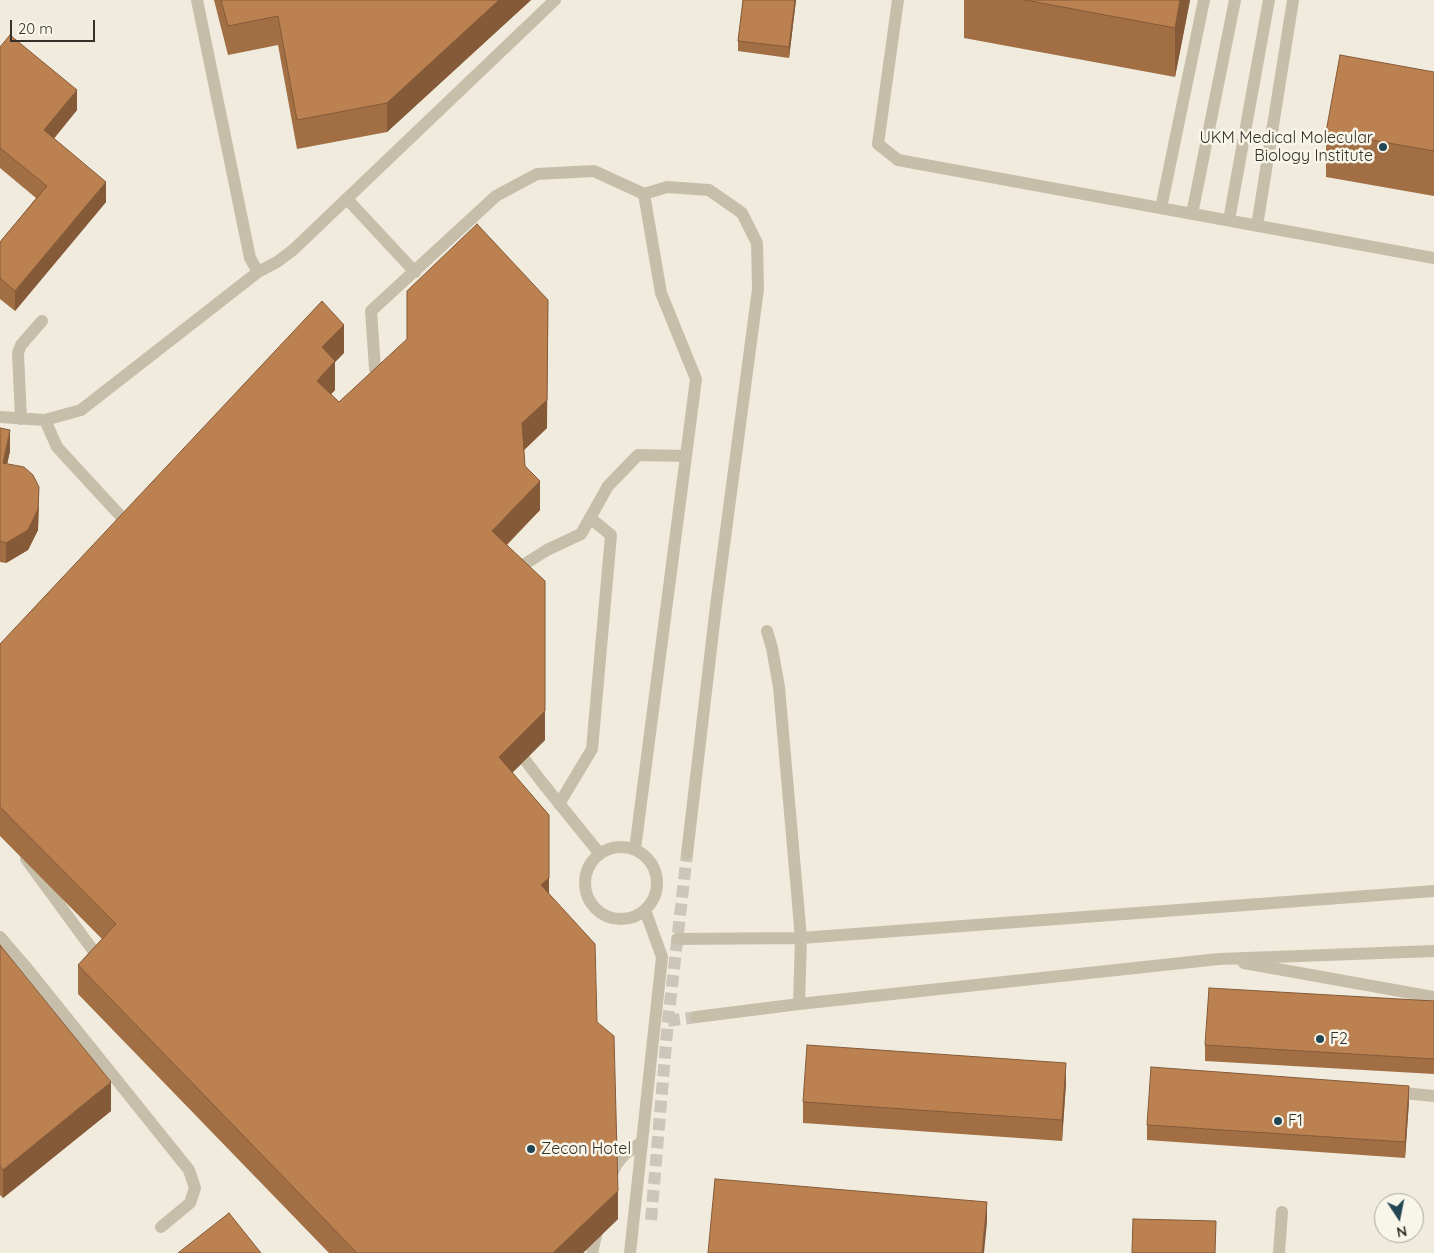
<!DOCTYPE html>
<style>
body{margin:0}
#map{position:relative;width:1434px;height:1253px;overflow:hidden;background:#f0ebdd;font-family:Quicksand,sans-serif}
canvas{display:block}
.north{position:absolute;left:1374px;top:1193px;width:50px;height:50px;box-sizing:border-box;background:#f8f5e9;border:1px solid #aaa69c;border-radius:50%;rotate:169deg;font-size:14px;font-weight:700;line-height:20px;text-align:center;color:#363029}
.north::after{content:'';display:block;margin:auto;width:18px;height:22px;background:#224654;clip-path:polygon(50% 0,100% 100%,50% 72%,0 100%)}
.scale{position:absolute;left:10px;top:20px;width:85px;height:22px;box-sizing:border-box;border:2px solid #363029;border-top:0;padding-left:6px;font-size:15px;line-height:18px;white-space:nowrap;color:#363029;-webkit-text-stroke:4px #f8f5e9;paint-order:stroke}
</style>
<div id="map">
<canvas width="1434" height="1253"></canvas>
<div class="north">N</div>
<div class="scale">20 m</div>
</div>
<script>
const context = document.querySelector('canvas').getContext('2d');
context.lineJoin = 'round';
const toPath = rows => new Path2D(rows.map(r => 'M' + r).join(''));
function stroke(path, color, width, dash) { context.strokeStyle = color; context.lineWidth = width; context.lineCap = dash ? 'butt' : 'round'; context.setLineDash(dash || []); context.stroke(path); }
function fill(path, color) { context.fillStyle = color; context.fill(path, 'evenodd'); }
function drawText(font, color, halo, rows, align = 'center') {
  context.font = font + ' Quicksand,sans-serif'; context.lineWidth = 5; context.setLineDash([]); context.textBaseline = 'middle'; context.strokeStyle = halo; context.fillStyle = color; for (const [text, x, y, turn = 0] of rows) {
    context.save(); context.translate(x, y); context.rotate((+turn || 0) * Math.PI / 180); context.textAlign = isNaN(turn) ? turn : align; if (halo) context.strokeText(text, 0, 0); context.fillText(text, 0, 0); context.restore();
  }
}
const minorTunnel = toPath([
 [668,1021,696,1017],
 [651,1220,668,1021,687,854]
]);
const minor = toPath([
 [197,0,250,258,258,272,277,262,293,250,555,0],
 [898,0,878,144,898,160,1434,258],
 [347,199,415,272],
 [1161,208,1204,0],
 [1192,214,1235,0],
 [1229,220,1269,0],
 [1257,226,1293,0],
 [375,369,371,311,496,196,537,174,594,171,644,194],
 [0,417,45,420,81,410,258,272],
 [21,419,18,353,21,345,42,321],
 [45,420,57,447,127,523,127,531],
 [512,572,547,550,581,534,608,486,638,455,686,456],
 [767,631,772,648,779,687,801,938,799,1004],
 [516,748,541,781,600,854],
 [559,804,592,749,611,535,590,518],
 '585 883a36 36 0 1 1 72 0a36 36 0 1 1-72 0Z',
 [635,849,696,379,661,293,644,194,667,187,709,190,742,213,757,243,758,289,716,606,687,854],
 [26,859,103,964],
 [0,937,30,972,189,1170,195,1188,190,1203,161,1227],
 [677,939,801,938,1434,891],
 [1244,963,1434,997],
 [696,1017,799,1004,1219,959,1434,951],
 [1393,1092,1434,1096],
 [610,1178,616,1165,625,1154,642,1142],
 [592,1253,598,1227],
 [630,1253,662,957,645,910],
 [1279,1253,1282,1212]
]);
const wall = toPath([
 [214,0,531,0,387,132,297,149,278,45,228,55],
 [743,0,796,0,789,58,738,51,738,41],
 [964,0,1190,0,1175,77,964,38],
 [0,47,77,110,54,138,106,202,15,311,0,299,0,242,36,198,0,168],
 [1434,72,1434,196,1326,177,1326,132],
 [344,353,335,362,335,390,331,394,339,402,547,428,524,450,525,466,540,510,507,545,545,740,512,773,549,815,549,893,597,1022,618,1219,583,1253,329,1253,78,994,78,965,102,939,0,836,0,644],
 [0,428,10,451,7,464,39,507,38,530,28,550,6,563,0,562],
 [0,945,111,1111,3,1198,0,1195],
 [1434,1001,1434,1074,1205,1061,1205,1045],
 [1066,1083,1062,1141,803,1123,803,1102],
 [1409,1101,1405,1158,1147,1140,1147,1125]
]);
const shadedWall = toPath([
 [499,0,531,0,387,132,387,103],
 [795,0,796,0,789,58,789,47],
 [1180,0,1190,0,1175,77,1175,28],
 [77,90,77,110,44,151,44,130],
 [106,182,106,202,15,311,15,291],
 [548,300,547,428,522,452,522,423],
 [344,325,344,353,335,362,335,390,317,409,317,381,322,347],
 [10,430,10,451,3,483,3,463],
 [540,481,540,510,492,559,492,531],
 [39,487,38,530,28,550,6,563,6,543],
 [545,711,545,740,499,786,499,757],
 [549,815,549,906,541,885],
 [1066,1063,1066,1083,1062,1141,1062,1120],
 [111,1082,111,1111,3,1198,3,1170],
 [1409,1086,1409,1101,1405,1158,1405,1142],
 [618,1191,618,1219,583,1253,553,1253],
 [987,1202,987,1222,984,1253,982,1253]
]);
const building = toPath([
 [221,0,499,0,387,103,297,120,278,16,228,26,221,0],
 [743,0,795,0,789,47,738,41,743,0],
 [1025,0,1180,0,1175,28,1025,0],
 [10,35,77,90,44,130,106,182,15,291,0,278,0,242,47,186,0,148,0,47,10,35],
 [1340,55,1434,72,1434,151,1326,132,1340,55],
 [477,224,548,300,547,400,522,423,525,466,540,481,492,531,545,581,545,711,499,757,549,815,549,878,541,885,595,944,597,1022,614,1036,618,1191,553,1253,357,1253,78,965,116,924,0,807,0,644,322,301,344,325,322,347,335,361,317,381,339,402,407,339,407,291,477,224],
 [0,428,10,430,3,463,24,467,33,475,39,487,38,509,28,530,6,543,0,541,0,428],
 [0,945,111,1082,3,1170,0,1166,0,945],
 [1209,988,1434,1001,1434,1059,1205,1045,1209,988],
 [807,1045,1066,1063,1062,1120,803,1102,807,1045],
 [1151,1067,1409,1086,1405,1142,1147,1125,1151,1067],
 [715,1179,987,1202,982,1253,708,1253,715,1179],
 [229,1213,261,1253,178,1253,229,1213],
 [1133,1219,1216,1221,1215,1253,1132,1253,1133,1219]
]);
const markers = [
 [1383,147,5,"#224654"],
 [1320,1039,5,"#224654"],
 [1278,1121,5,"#224654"],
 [531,1149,5,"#224654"]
];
const poiNames = [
 ["UKM Medical Molecular",1373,138,"right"],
 ["Biology Institute",1373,156,"right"],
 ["F2",1330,1039],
 ["F1",1288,1121],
 ["Zecon Hotel",541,1149]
];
stroke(minorTunnel, '#cbc6b9', 12, [12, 6]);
stroke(minor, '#c7beaa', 12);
fill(wall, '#a26f45');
fill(shadedWall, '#845a38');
fill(building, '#bc8150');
stroke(building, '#845a38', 1);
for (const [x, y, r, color] of markers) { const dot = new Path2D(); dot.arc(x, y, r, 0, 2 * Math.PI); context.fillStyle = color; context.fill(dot); stroke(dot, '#f8f5e9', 2); }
drawText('16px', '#363029', '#f8f5e9', poiNames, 'left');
</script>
